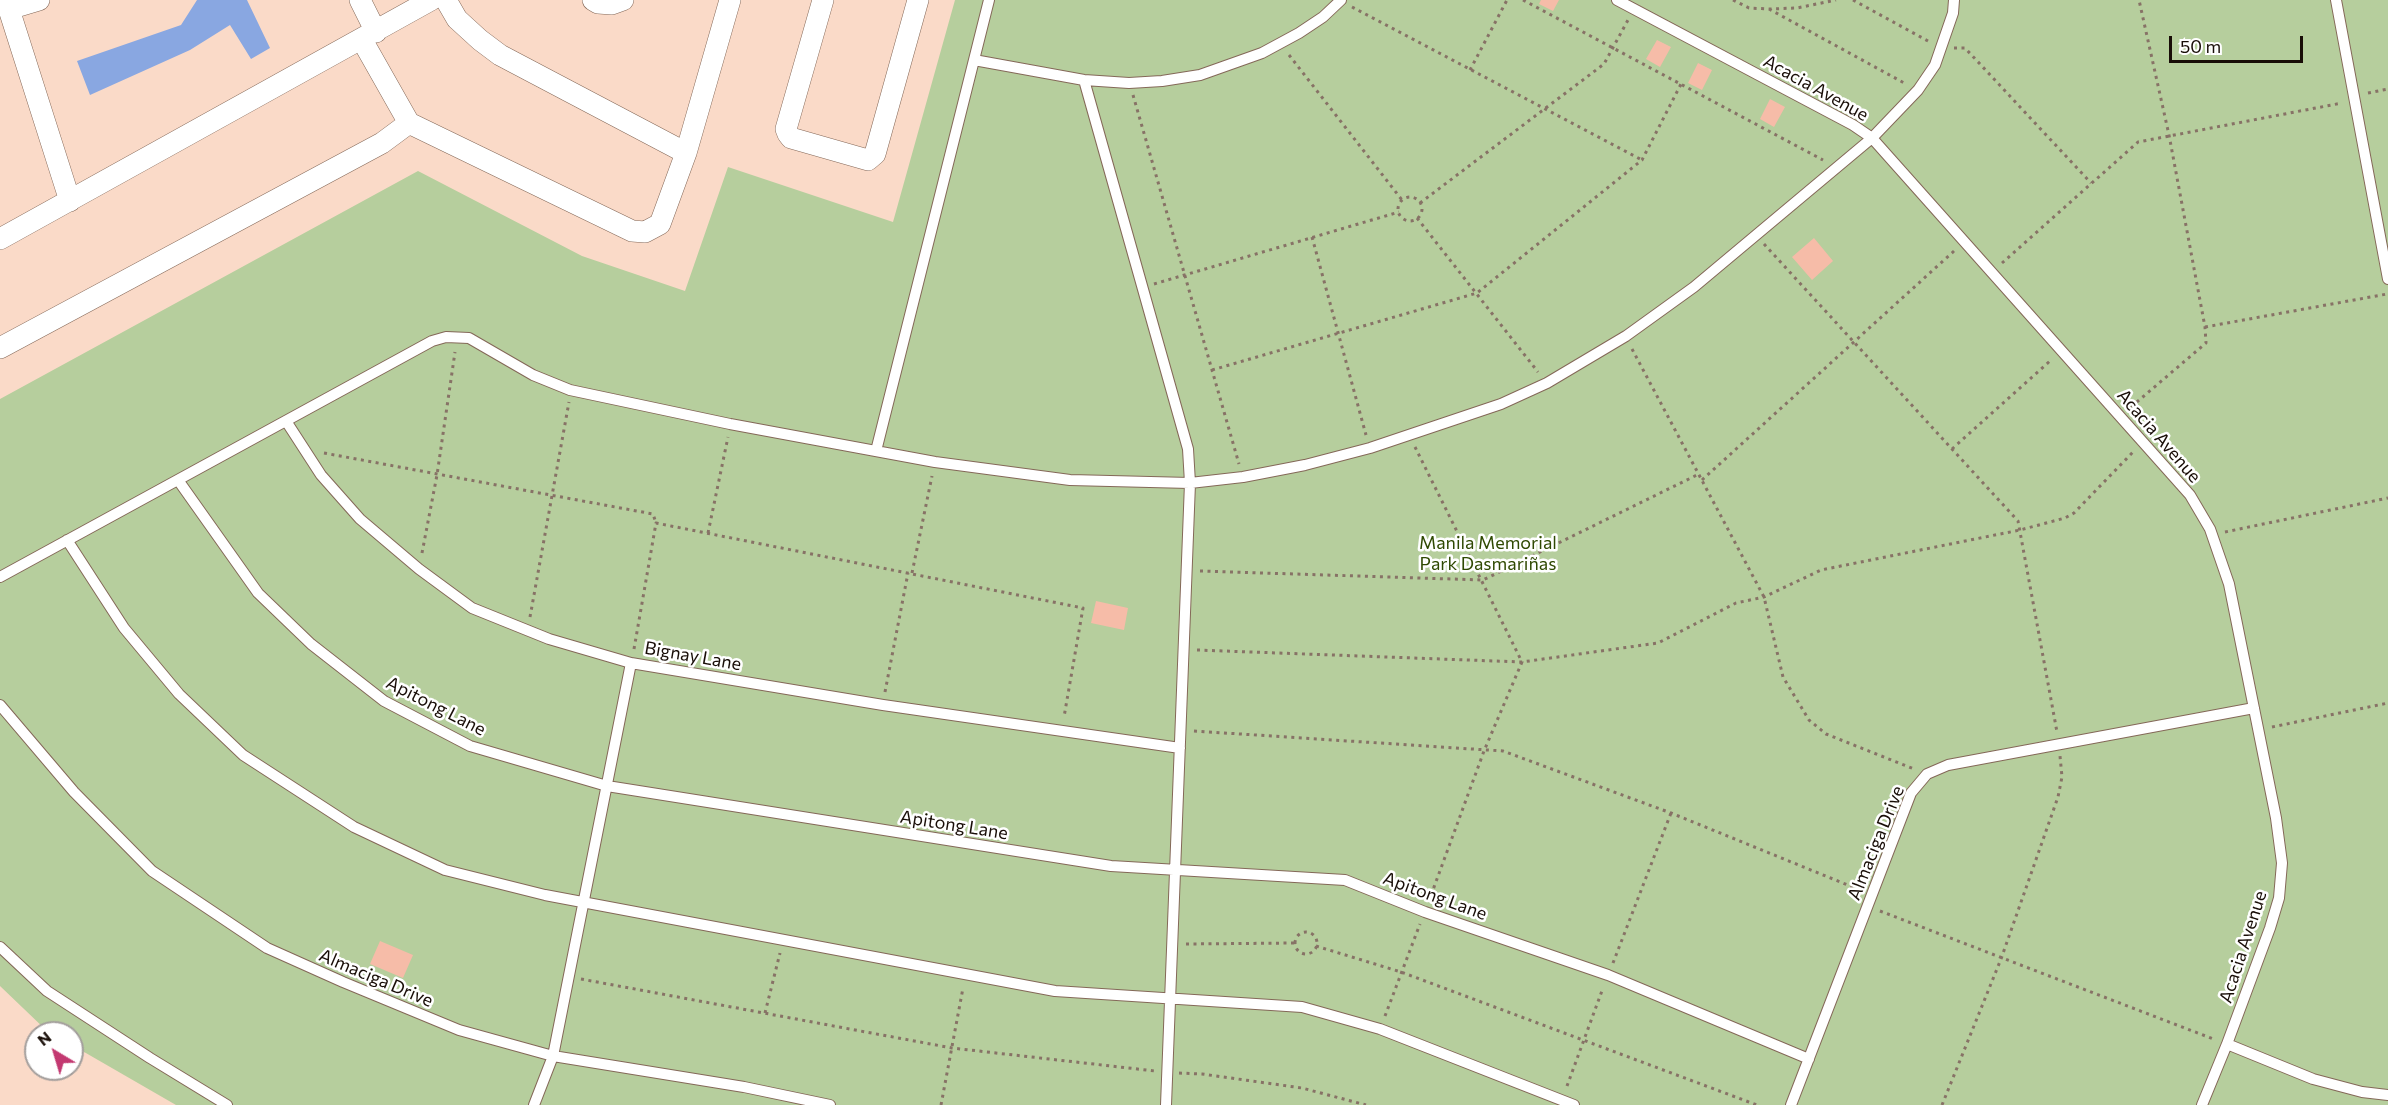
<!DOCTYPE html>
<meta charset="utf-8">
<style>
body{margin:0}
#map{position:relative;width:2388px;height:1105px;overflow:hidden;background:#fadac8;font-family:Commissioner,sans-serif}
canvas{display:block}
.north{position:absolute;left:24px;top:1021px;width:60px;height:60px;box-sizing:border-box;background:#fff;border:2px solid #a39e9c;border-radius:50%;rotate:322deg;font-size:16px;font-weight:700;line-height:24px;text-align:center;color:#180d07}
.north::after{content:'';display:block;margin:auto;width:21px;height:27px;background:#c33971;clip-path:polygon(50% 0,100% 100%,50% 72%,0 100%)}
.scale{position:absolute;left:2169px;top:36px;width:134px;height:27px;box-sizing:border-box;border:3px solid #180d07;border-top:0;padding-left:8px;font-size:18px;line-height:21px;white-space:nowrap;color:#180d07;-webkit-text-stroke:4px #fff;paint-order:stroke}
</style>
<div id="map">
<canvas width="2388" height="1105"></canvas>
<div class="north">N</div>
<div class="scale">50 m</div>
</div>
<script>
const context = document.querySelector('canvas').getContext('2d');
context.lineJoin = 'round';
function fill(path, color) { context.fillStyle = color; context.fill(path, 'evenodd'); }
const toPath = rows => new Path2D(rows.map(r => 'M' + r).join(''));
function stroke(path, color, width, dash) { context.strokeStyle = color; context.lineWidth = width; context.lineCap = dash ? 'butt' : 'round'; context.setLineDash(dash || []); context.stroke(path); }
function drawText(font, color, halo, rows, align = 'center') {
  context.font = font + ' Commissioner,sans-serif'; context.lineWidth = 5; context.setLineDash([]); context.textBaseline = 'middle'; context.strokeStyle = halo; context.fillStyle = color; for (const [text, x, y, turn = 0] of rows) {
    context.save(); context.translate(x, y); context.rotate((+turn || 0) * Math.PI / 180); context.textAlign = isNaN(turn) ? turn : align; if (halo) context.strokeText(text, 0, 0); context.fillText(text, 0, 0); context.restore();
  }
}
const green = toPath([
 [955,0,2388,0,2388,1105,176,1105,72,1045,72,1033,51,1033,47,1031,0,986,0,399,418,171,582,256,685,291,728,167,893,222]
]);
const water = toPath([
 [197,0,247,0,270,48,251,59,230,25,190,50,90,95,77,61,181,25]
]);
const building = toPath([
 [1541,0,1559,0,1553,11,1539,4],
 [1657,40,1671,47,1660,67,1646,59],
 [1698,63,1712,70,1702,90,1688,83],
 [1770,99,1785,107,1774,127,1760,119],
 [1814,238,1833,261,1812,280,1792,257],
 [1096,601,1128,608,1124,630,1091,623],
 [380,941,413,955,403,978,370,964]
]);
const path = toPath([
 [1523,0,1823,160],
 [1733,0,1749,8,1769,9,1797,8,1836,0],
 [1853,0,1928,41],
 [1352,7,1642,160],
 [1769,9,1906,84],
 [1954,48,1965,48,2091,183],
 [1289,55,1402,200],
 [1470,70,1507,0],
 [2368,93,2388,89],
 [1133,95,1239,464],
 '1398 209a12 12 0 1 1 24 0a12 12 0 1 1-24 0Z',
 [1420,203,1604,64,1628,20],
 [1417,218,1538,372],
 [1312,237,1366,435],
 [1764,244,2018,521,2057,732],
 [2002,263,2138,142,2342,103],
 [1154,284,1399,212],
 [2205,327,2387,294],
 [1632,349,1764,597,1783,677,1809,720,1826,734,1914,769],
 [1212,370,1477,293,1642,160,1681,84],
 [2131,407,2206,343,2205,327,2169,135,2139,0],
 [1415,447,1522,662,1484,751,1430,898],
 [1952,449,2051,360],
 [324,453,653,514,656,523],
 [1702,480,1954,251],
 [2225,532,2388,498],
 [708,533,728,437],
 [422,553,437,475,455,352],
 [1200,571,1483,580,1699,474],
 [912,573,932,476],
 [530,617,569,402],
 [634,649,656,523,1083,608,1064,717],
 [1197,650,1522,662,1658,643,1736,603,1764,597,1821,570,2020,530,2065,518,2074,513,2133,452],
 [885,692,908,573],
 [2272,727,2388,703],
 [1194,731,1503,751,1671,813,1860,890],
 [1880,911,2216,1040],
 '1295 943a11 11 0 1 1 22 0a11 11 0 1 1-22 0Z',
 [1186,944,1295,943],
 [1316,946,1401,972,1757,1105],
 [1613,963,1671,813],
 [581,979,952,1048,1155,1071],
 [765,1013,780,953],
 [1385,1016,1420,924],
 [1179,1073,1202,1074,1302,1088,1366,1105],
 [1567,1086,1603,988],
 [941,1105,963,988],
 [1942,1105,2001,959,2058,797,2062,777,2060,756]
]);
const service = toPath([
 [1617,0,1853,125,1872,138,2190,495,2210,529,2229,584,2276,818,2282,863,2279,898,2270,928,2227,1044,2202,1105],
 [2336,0,2388,279],
 [974,60,1084,80,1129,83,1162,81,1200,75,1262,53,1299,33,1323,17,1341,0],
 [1084,80,1188,449,1190,483,1166,1105],
 [286,421,321,475,360,519,419,569,472,608,549,639,631,663,883,705,1180,748],
 [876,451,989,0],
 [178,480,258,593,311,644,384,701,470,746,607,786,1111,866,1345,880,1425,912,1608,975,1809,1059],
 [67,540,124,628,179,694,243,755,354,827,445,870,545,895,1055,991,1302,1007,1380,1029,1574,1105],
 [0,577,432,341,446,337,469,338,533,375,570,390,730,424,935,462,1070,480,1190,483,1243,477,1305,465,1370,448,1501,404,1547,383,1626,336,1694,287,1872,138,1918,90,1935,65,1953,13,1954,0],
 [0,705,74,792,152,871,267,948,343,982,459,1030,553,1056,744,1087,830,1105],
 [0,947,47,991,150,1058,227,1105],
 [2227,1044,2313,1079,2362,1092,2388,1095],
 [534,1105,553,1056,631,663],
 [1791,1105,1911,793,1927,774,1948,765,2254,708]
]);
const minor = toPath([
 [6,0,70,201],
 [360,0,376,32],
 [446,0,457,19,480,40,500,55,686,153],
 [593,0,598,3,612,4,623,0],
 [823,0,786,129,788,134,791,138,868,160,875,154,918,0],
 [9,9,39,0],
 [362,40,409,123,632,231,645,232,660,224,686,153,730,0],
 [0,239,431,0],
 [0,348,382,143,409,123]
]);
const streetNames = [
 ["Acacia Avenue",1816,88,29],
 ["Acacia Avenue",2159,436,49],
 ["Bignay Lane",693,656,10],
 ["Apitong Lane",436,706,27],
 ["Apitong Lane",954,825,9],
 ["Almaciga Drive",1876,843,-68],
 ["Apitong Lane",1435,896,20],
 ["Acacia Avenue",2243,947,-72],
 ["Almaciga Drive",376,978,23]
];
const parkNames = [
 ["Manila Memorial",1488,543],
 ["Park Dasmariñas",1488,564]
];
fill(green, '#b6ce9d');
fill(water, '#89a7e1');
fill(building, '#f6bca8');
stroke(service, '#846858', 12);
stroke(minor, '#846858', 22);
stroke(path, '#877266', 3, [3, 4.5]);
stroke(service, '#fff', 10);
stroke(minor, '#fff', 21);
drawText('18px', '#180d07', '#fff', streetNames);
drawText('18px', '#2f4902', '#fff', parkNames);
</script>
